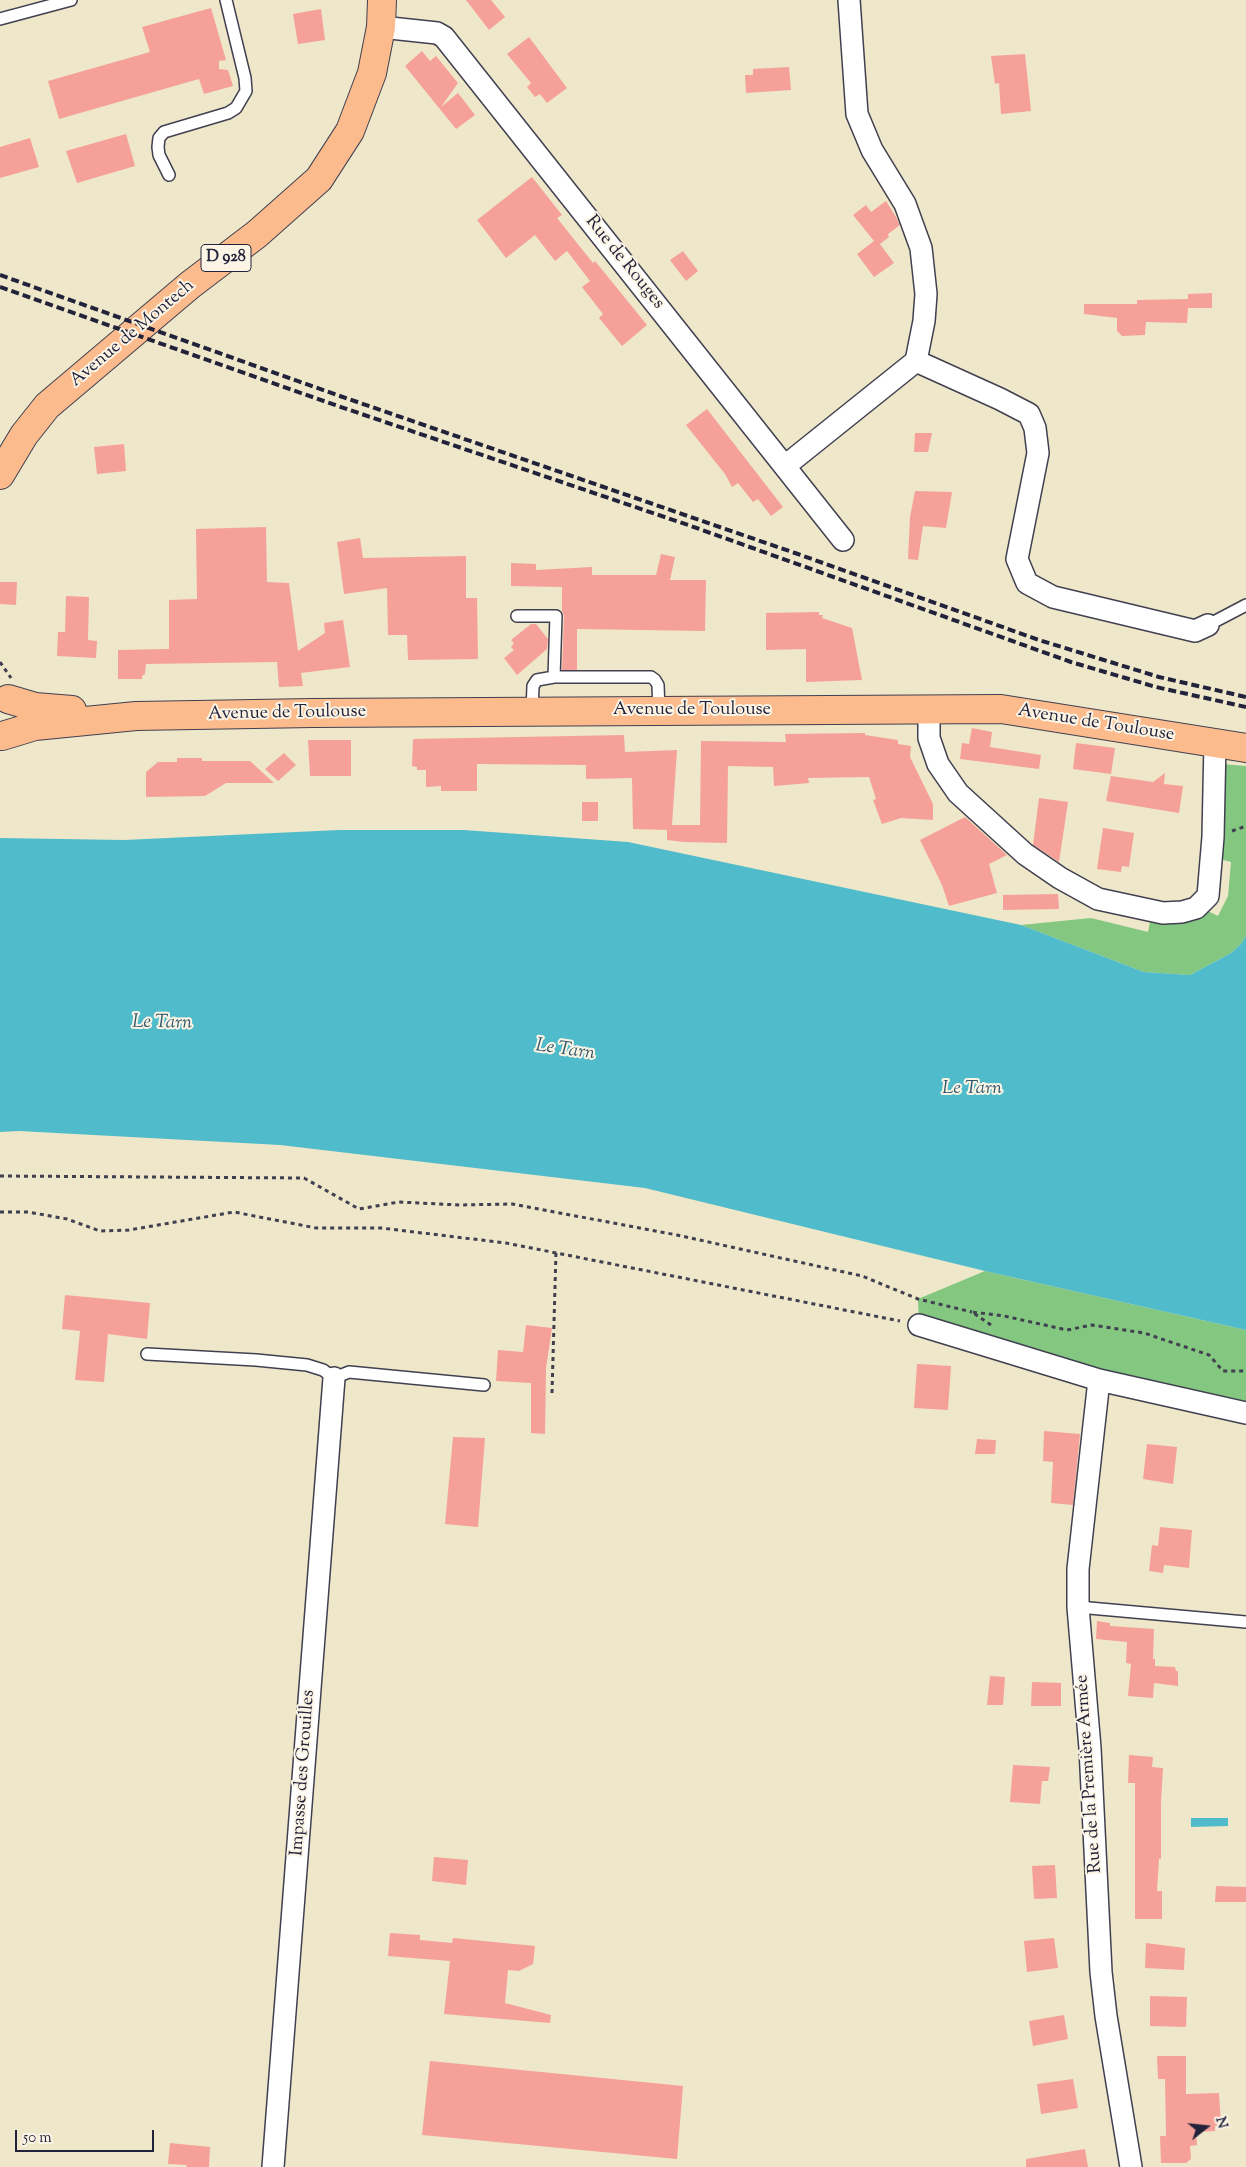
<!DOCTYPE html>
<meta charset="utf-8">
<style>
body{margin:0}
#map{position:relative;width:1246px;height:2167px;overflow:hidden;background:#eee7c9;font-family:"Sorts Mill Goudy",serif}
canvas{display:block}
.north{position:absolute;left:1181px;top:2102px;width:50px;height:50px;-webkit-text-stroke:4px #fcf5e5;paint-order:stroke;rotate:74deg;font-size:14px;font-weight:700;line-height:20px;text-align:center;color:#22223b}
.north::after{content:'';display:block;margin:auto;width:18px;height:22px;background:#22223b;clip-path:polygon(50% 0,100% 100%,50% 72%,0 100%)}
.scale{position:absolute;left:15px;top:2130px;width:139px;height:22px;box-sizing:border-box;border:2px solid #22223b;border-top:0;padding-left:6px;font-size:15px;line-height:18px;white-space:nowrap;color:#22223b;-webkit-text-stroke:4px #fcf5e5;paint-order:stroke}
</style>
<div id="map">
<canvas width="1246" height="2167"></canvas>
<div class="north">N</div>
<div class="scale">50 m</div>
</div>
<script>
const context = document.querySelector('canvas').getContext('2d');
context.lineJoin = 'round';
function fill(path, color) { context.fillStyle = color; context.fill(path, 'evenodd'); }
const toPath = rows => new Path2D(rows.map(r => 'M' + r).join(''));
function stroke(path, color, width, dash) { context.strokeStyle = color; context.lineWidth = width; context.lineCap = dash ? 'butt' : 'round'; context.setLineDash(dash || []); context.stroke(path); }
function drawText(font, color, halo, rows, align = 'center') {
  context.font = font + ' "Sorts Mill Goudy",serif'; context.lineWidth = 4; context.setLineDash([]); context.textBaseline = 'middle'; context.strokeStyle = halo; context.fillStyle = color; for (const [text, x, y, turn = 0] of rows) {
    context.save(); context.translate(x, y); context.rotate((+turn || 0) * Math.PI / 180); context.textAlign = isNaN(turn) ? turn : align; if (halo) context.strokeText(text, 0, 0); context.fillText(text, 0, 0); context.restore();
  }
}
const green = toPath([
 [1222,764,1246,766,1246,936,1241,944,1231,953,1190,975,1144,972,1021,925,1091,918,1148,932,1150,922,1180,924,1208,911,1218,916,1228,896,1231,862,1216,858],
 [985,1271,1246,1330,1246,1413,919,1325,918,1299]
]);
const water = toPath([
 [339,830,464,830,628,842,1021,925,1144,972,1190,975,1231,953,1241,944,1246,936,1246,1330,985,1271,645,1188,280,1145,19,1131,0,1132,0,838,124,840],
 [1191,1818,1228,1818,1228,1826,1191,1827]
]);
const building = toPath([
 [466,0,491,0,505,17,489,30],
 [211,8,226,60,219,61,219,69,228,70,233,86,204,94,199,79,59,119,48,81,150,52,142,27],
 [321,9,325,40,298,44,293,14],
 [529,37,567,88,547,103,540,94,535,97,527,87,531,83,507,54],
 [422,51,430,61,436,56,458,83,441,107,458,93,475,115,456,129,405,66],
 [1025,54,1031,111,1001,114,999,83,995,84,991,56],
 [789,67,791,90,746,93,745,75,753,75,753,69],
 [126,134,135,166,77,183,66,151],
 [30,138,39,167,0,178,0,147],
 [532,177,562,215,557,218,593,263,595,261,647,325,622,346,599,318,603,314,582,287,590,281,567,251,555,261,535,235,506,258,477,220],
 [886,201,896,217,900,225,888,234,889,237,880,244,894,263,874,277,857,254,874,241,853,215,866,205,871,212],
 [683,251,698,271,686,281,670,260],
 [1212,293,1212,308,1188,308,1187,323,1146,322,1145,335,1122,336,1117,331,1117,318,1084,314,1084,304,1137,304,1137,300,1188,299,1188,294],
 [707,409,783,507,771,516,758,499,753,502,738,483,732,487,725,474,686,425],
 [915,433,932,433,928,452,914,452],
 [124,444,126,471,97,474,94,447],
 [915,491,952,492,946,528,923,526,918,560,908,559,910,517],
 [266,527,267,582,289,583,298,651,325,633,324,623,343,620,350,667,301,673,303,686,279,687,277,662,146,664,145,674,142,676,142,679,118,679,118,650,169,649,169,600,197,599,196,529],
 [360,538,363,558,466,556,466,598,477,598,478,659,408,660,407,635,388,635,387,588,344,594,337,542],
 [661,554,675,557,670,580,706,580,705,631,577,629,577,670,562,670,564,616,562,611,562,587,511,586,511,563,536,564,536,570,592,567,592,575,656,575],
 [0,582,17,582,16,605,0,604],
 [66,596,89,597,88,640,97,641,96,658,57,656,58,632,65,632],
 [819,612,819,615,823,615,822,618,852,628,862,680,806,682,806,649,766,650,766,613],
 [531,624,536,624,548,639,547,649,517,675,504,658,514,650,511,647,514,643,511,640],
 [972,728,992,732,990,747,1041,755,1039,769,960,759,962,743,969,744],
 [865,733,865,735,898,740,898,744,911,746,910,757,933,804,933,820,901,818,882,824,873,800,876,799,869,777,808,778,809,783,774,786,773,767,728,766,727,843,684,842,667,840,667,830,633,829,632,778,586,779,586,765,477,764,477,791,441,791,441,786,426,787,426,770,417,770,417,767,412,766,413,739,624,735,625,752,677,750,672,825,700,825,701,741,786,742,785,734],
 [308,740,351,740,351,776,310,776],
 [1076,743,1115,748,1111,774,1073,769],
 [284,753,296,765,278,781,265,769],
 [177,758,202,758,202,761,250,761,274,783,226,783,205,796,146,797,146,772,158,762,177,762],
 [1165,773,1164,784,1183,786,1179,813,1106,801,1111,776,1153,782],
 [1039,798,1068,802,1059,862,1033,845],
 [582,802,598,802,598,821,582,821],
 [965,817,1007,855,989,864,997,893,949,906,942,885,920,840],
 [1103,828,1134,833,1129,867,1122,866,1121,872,1097,869],
 [1058,894,1059,909,1003,910,1003,895],
 [65,1295,150,1303,147,1339,108,1334,104,1382,75,1380,80,1331,62,1329],
 [526,1325,552,1328,546,1368,545,1434,531,1433,531,1383,496,1381,498,1350,523,1352],
 [917,1364,951,1366,948,1410,914,1408],
 [1044,1431,1080,1434,1073,1505,1051,1503,1053,1462,1043,1461],
 [453,1437,485,1438,478,1527,445,1524],
 [977,1439,996,1440,995,1454,975,1454],
 [1147,1444,1177,1447,1173,1484,1143,1479],
 [1160,1527,1192,1530,1189,1568,1164,1565,1163,1573,1149,1571,1152,1545,1158,1546],
 [1097,1621,1110,1623,1110,1626,1154,1629,1153,1659,1155,1659,1155,1666,1175,1667,1176,1671,1178,1671,1178,1686,1154,1683,1153,1698,1128,1696,1131,1664,1126,1663,1127,1642,1096,1639],
 [990,1676,1005,1677,1003,1705,987,1705],
 [1032,1682,1061,1683,1061,1706,1031,1706],
 [1129,1755,1153,1757,1152,1767,1163,1768,1161,1802,1161,1859,1159,1859,1157,1891,1162,1891,1162,1919,1135,1919,1135,1783,1128,1783],
 [1013,1765,1050,1767,1048,1781,1042,1781,1040,1804,1010,1802],
 [434,1857,468,1860,466,1885,432,1881],
 [1055,1865,1057,1898,1034,1899,1032,1866],
 [1216,1886,1246,1887,1246,1902,1215,1902],
 [390,1933,420,1935,420,1940,452,1943,453,1938,535,1946,533,1964,519,1971,508,1970,505,2003,551,2015,550,2023,444,2014,450,1961,388,1956],
 [1054,1938,1058,1968,1027,1972,1024,1941],
 [1146,1943,1185,1948,1184,1970,1145,1968],
 [1150,1996,1187,1997,1186,2027,1150,2026],
 [1064,2015,1068,2039,1033,2046,1029,2021],
 [1157,2056,1186,2056,1186,2094,1219,2093,1221,2126,1215,2126,1215,2131,1196,2132,1197,2145,1190,2146,1191,2159,1186,2163,1161,2163,1160,2136,1166,2136,1165,2079,1158,2079],
 [430,2061,683,2086,677,2159,422,2135],
 [1073,2079,1078,2108,1041,2114,1037,2084],
 [170,2143,210,2147,209,2167,186,2167,187,2165,168,2164],
 [1085,2149,1088,2167,1026,2167,1026,2159]
]);
const path = toPath([
 [0,662,11,678],
 [1232,831,1246,826],
 [0,1176,304,1178,359,1209,399,1202,459,1205,512,1204,677,1235,862,1276,918,1299,972,1312],
 [0,1212,28,1212,67,1219,100,1231,129,1230,234,1212,316,1228,381,1228,506,1243,900,1321],
 [991,1325,972,1312,1004,1316,1067,1330,1092,1325,1144,1333,1209,1355,1223,1371,1246,1371],
 [552,1393,556,1252]
]);
const service = toPath([
 [0,19,71,0],
 [169,175,159,155,158,147,159,138,164,132,228,113,236,108,246,91,245,78,226,0],
 [517,616,556,616,554,677],
 [1208,625,1246,605],
 [532,712,533,686,537,680,554,677,651,677,655,680,658,685,659,711],
 [147,1354,256,1360,307,1365,323,1370,334,1378,349,1372,484,1385],
 [1078,1607,1246,1622]
]);
const minor = toPath([
 [381,27,437,33,444,37,843,540],
 [916,361,1000,399,1029,414,1035,428,1038,453,1017,559,1027,583,1053,597,1195,631,1208,625],
 [785,466,916,361,924,321,926,294,921,248,905,204,872,150,857,114,849,0],
 [929,710,929,738,938,764,958,793,1025,854,1060,878,1098,899,1163,913,1182,912,1196,908,1208,896,1213,837,1215,743],
 [919,1325,1099,1380,1246,1413],
 [1099,1380,1078,1569,1078,1607,1090,1748,1101,1972,1106,2016,1131,2167],
 [273,2167,334,1378]
]);
const primary = toPath([
 [0,475,24,435,47,406,190,285,257,234,319,179,350,131,372,73,381,27,382,0],
 [8,699,35,707,72,710],
 [2,736,35,726,136,716,313,713,1001,709,1246,748]
]);
const rail = toPath([
 [0,275,337,395,795,553,1039,640,1159,677,1246,697],
 [0,287,338,406,691,526,1071,662,1156,687,1246,707]
]);
const shields = [
 [226,258,50]
];
const shieldNames = [
 ["D 928",226,258]
];
const streetNames = [
 ["Rue de Rouges",624,263,51],
 ["Avenue de Montech",133,334,-40],
 ["Avenue de Toulouse",692,711],
 ["Avenue de Toulouse",287,714,-1],
 ["Avenue de Toulouse",1096,724,9],
 ["Impasse des Grouilles",304,1773,-86],
 ["Rue de la Première Armée",1090,1774,-94]
];
const waterNames = [
 ["Le Tarn",162,1024,1],
 ["Le Tarn",565,1051,8],
 ["Le Tarn",972,1090]
];
fill(green, '#83c780');
fill(water, '#50bccb');
fill(building, '#f5a199');
stroke(service, '#414050', 14);
stroke(minor, '#414050', 24);
stroke(primary, '#414050', 30);
stroke(path, '#414050', 3, [4, 4]);
stroke(service, '#fff', 11);
stroke(minor, '#fff', 21);
stroke(primary, '#fbbb8c', 28);
stroke(rail, '#22223b', 4, [8, 4]);
for (const [x, y, w] of shields) { const box = new Path2D(); box.roundRect(x - w / 2, y - 13.5, w, 27, 4); context.fillStyle = '#fcf5e5'; context.fill(box); stroke(box, '#22223b', 1); }
drawText('bold 16px', '#22223b', null, shieldNames);
drawText('18px', '#22223b', '#fcf5e5', streetNames);
drawText('italic 19px', '#32586d', '#fcf5e5', waterNames);
</script>
